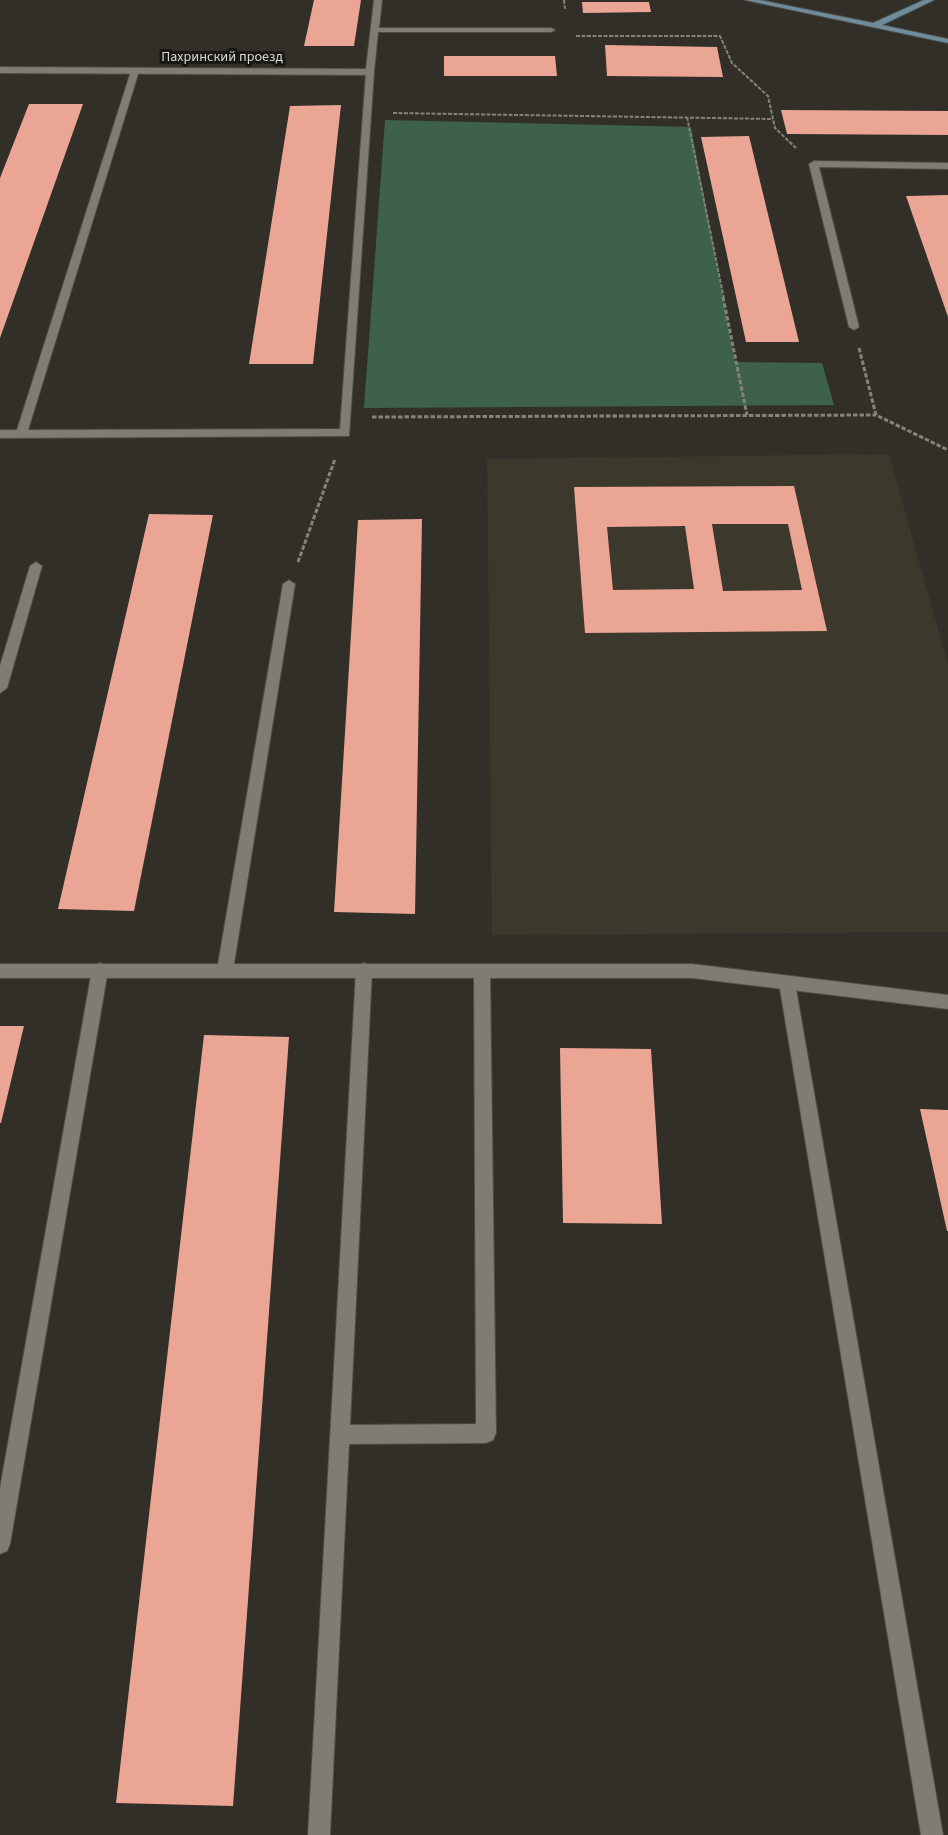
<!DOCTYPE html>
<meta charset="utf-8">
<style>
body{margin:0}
canvas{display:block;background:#312f28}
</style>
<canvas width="948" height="1835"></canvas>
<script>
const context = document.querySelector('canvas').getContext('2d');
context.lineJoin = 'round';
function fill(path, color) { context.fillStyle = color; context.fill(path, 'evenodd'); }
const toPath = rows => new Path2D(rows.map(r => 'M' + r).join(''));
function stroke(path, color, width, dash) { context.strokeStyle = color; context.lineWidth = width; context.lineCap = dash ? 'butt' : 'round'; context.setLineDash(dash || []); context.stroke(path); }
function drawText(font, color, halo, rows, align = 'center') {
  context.font = font + ' "Source Sans 3",sans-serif'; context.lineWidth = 6; context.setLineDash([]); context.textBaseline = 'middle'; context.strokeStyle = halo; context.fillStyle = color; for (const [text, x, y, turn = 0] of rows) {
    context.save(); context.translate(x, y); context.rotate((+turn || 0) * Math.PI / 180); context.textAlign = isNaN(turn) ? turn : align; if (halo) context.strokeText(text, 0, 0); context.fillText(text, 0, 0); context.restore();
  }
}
const built = toPath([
 [889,454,948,665,948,932,492,935,487,459]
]);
const green = toPath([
 [385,120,691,127,735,362,822,363,834,405,364,408]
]);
const building = toPath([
 [314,0,361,0,354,46,304,46],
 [582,2,649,2,651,12,583,13],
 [605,45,717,47,723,77,607,76],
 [444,56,555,56,557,76,444,76],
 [29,104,83,104,0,338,0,178],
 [341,105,313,364,249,364,290,106],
 [781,110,948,111,948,135,787,134],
 [749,136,799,342,746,342,701,137],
 [948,195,948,317,906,196],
 [794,486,827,631,585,633,574,487],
 [712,524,788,524,802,590,723,591],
 [685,526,694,589,613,590,607,527],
 [149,514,213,515,134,911,58,909],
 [422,519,415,914,334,912,358,520],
 [0,1026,24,1026,1,1123,0,1123],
 [204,1035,289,1037,233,1806,116,1803],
 [560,1048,651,1049,662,1224,563,1223],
 [920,1109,948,1110,948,1231,947,1231]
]);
const pathFar1 = toPath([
 [564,0,565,9],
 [576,36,720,36,732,63,768,96,775,128,796,148],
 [393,113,773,119],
 [687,117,724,299]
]);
const path = toPath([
 [723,297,747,415],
 [859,348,876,415,948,450],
 [372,417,876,415],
 [298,562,335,459]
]);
const lane = toPath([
 [135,68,139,71,28,430,340,429,366,72,370,69,374,72,349,436,0,438,0,430,17,430,131,71,135,68],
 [814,161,948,163,948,169,819,167,859,327,854,330,849,327,809,164,814,161],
 [36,562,42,566,7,688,0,693,0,666,30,566,36,562],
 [289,580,295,584,233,970,230,975,225,977,220,975,217,970,283,584,289,580],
 [100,963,105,965,108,970,10,1544,7,1551,0,1554,0,1488,92,970,95,965,100,963],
 [364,963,369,965,372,970,350,1425,476,1424,474,971,477,966,482,964,487,966,490,971,496,1433,493,1440,486,1443,349,1444,330,1835,308,1835,356,970,359,965,364,963],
 [787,976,792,978,795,983,943,1835,921,1835,779,983,782,978,787,976]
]);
const street = toPath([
 [374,0,382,0,379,28,551,28,555,30,551,32,378,32,374,72,370,75,0,73,0,67,366,69,374,0],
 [0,964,692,964,948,995,948,1009,692,978,0,978,0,964]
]);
const secondary = toPath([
 [745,0,760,0,873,23,924,0,934,0,882,25,948,39,948,43,745,0]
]);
const farStreetnames = [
 ["Пахринский проезд",222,58]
];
fill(built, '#3c382b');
fill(green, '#3d6249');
fill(building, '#eba595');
stroke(lane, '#4f4d48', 2);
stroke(street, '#4f4d48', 2);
stroke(secondary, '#4f4d48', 2);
stroke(pathFar1, '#83827c', 2, [4, 1.5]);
stroke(path, '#83827c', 3, [4.5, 2]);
fill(lane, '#7e7c74');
fill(street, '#7e7c74');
fill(secondary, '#6e8c9b');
drawText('14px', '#d9d8d4', '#181714', farStreetnames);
</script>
